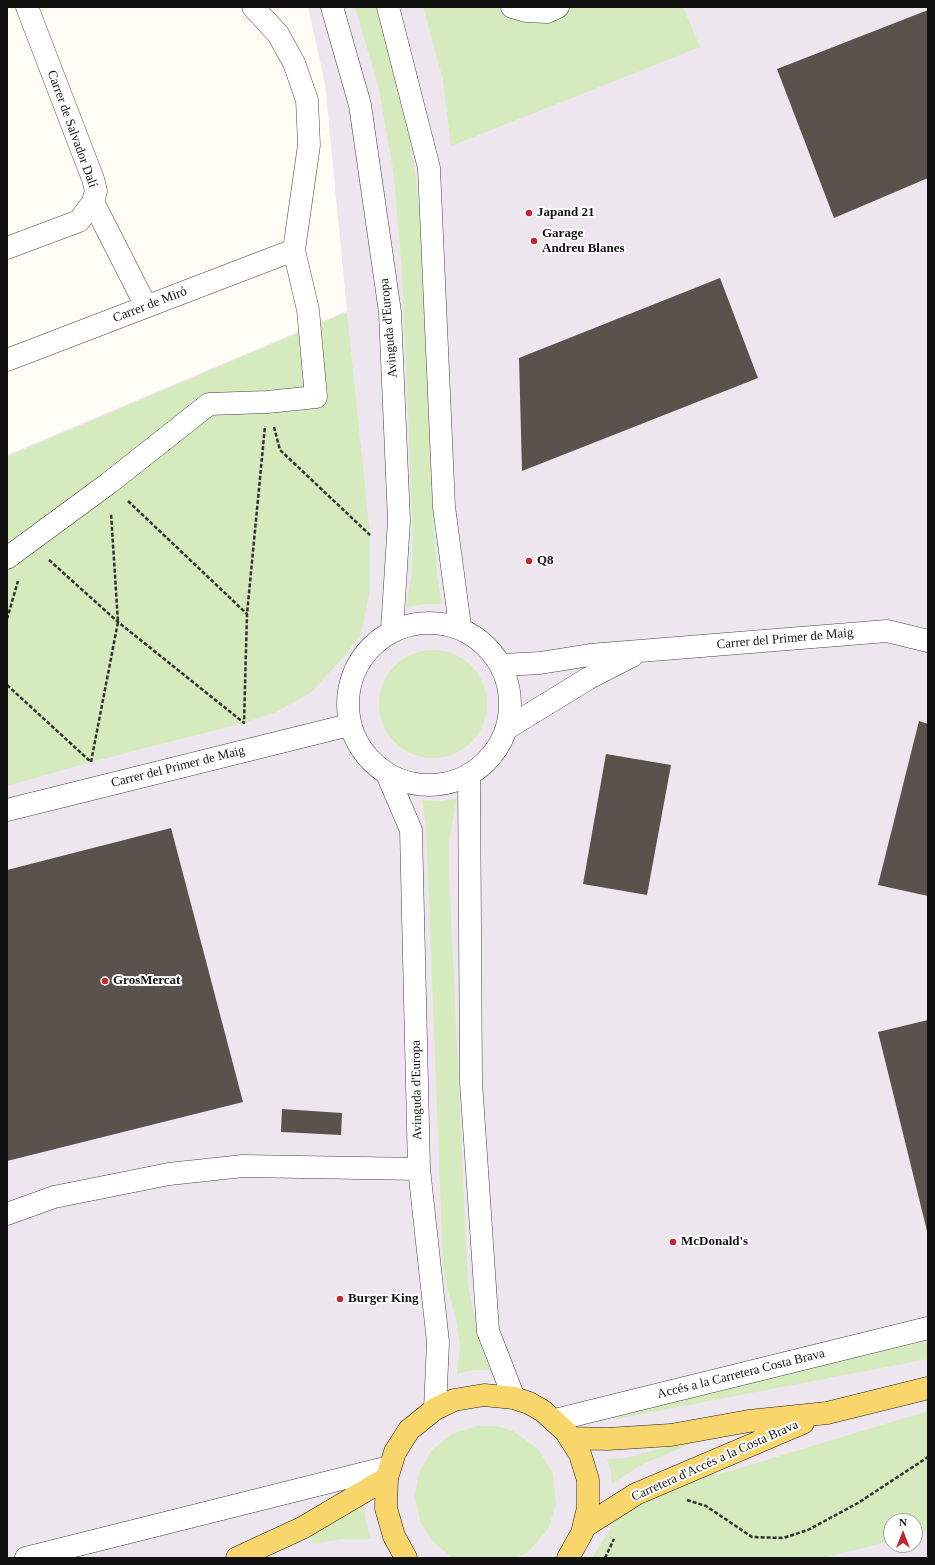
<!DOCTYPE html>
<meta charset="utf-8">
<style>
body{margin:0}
#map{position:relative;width:935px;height:1565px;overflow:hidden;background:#fffdf5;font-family:"Times New Roman",serif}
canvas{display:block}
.frame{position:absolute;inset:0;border:8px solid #111;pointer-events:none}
.north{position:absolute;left:883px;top:1513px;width:40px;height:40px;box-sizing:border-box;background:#fff;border:1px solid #a0a0a0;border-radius:50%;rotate:0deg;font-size:11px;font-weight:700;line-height:16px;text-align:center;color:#111}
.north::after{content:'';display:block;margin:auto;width:14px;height:18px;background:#c4262e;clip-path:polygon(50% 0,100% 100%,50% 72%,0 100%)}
</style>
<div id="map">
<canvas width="935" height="1565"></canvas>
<div class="frame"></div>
<div class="north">N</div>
</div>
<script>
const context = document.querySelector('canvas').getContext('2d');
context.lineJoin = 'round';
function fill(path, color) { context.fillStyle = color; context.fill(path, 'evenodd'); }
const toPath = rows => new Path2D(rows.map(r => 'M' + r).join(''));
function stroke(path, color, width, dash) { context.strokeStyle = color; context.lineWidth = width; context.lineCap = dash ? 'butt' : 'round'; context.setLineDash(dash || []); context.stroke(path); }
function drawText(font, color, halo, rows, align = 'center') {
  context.font = font + ' "Times New Roman",serif'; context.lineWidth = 4; context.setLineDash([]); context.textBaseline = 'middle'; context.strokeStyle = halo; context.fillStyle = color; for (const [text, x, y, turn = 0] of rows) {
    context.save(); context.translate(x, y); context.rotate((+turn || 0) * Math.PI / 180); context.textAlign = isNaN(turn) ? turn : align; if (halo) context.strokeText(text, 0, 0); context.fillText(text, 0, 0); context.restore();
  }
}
const industrial = toPath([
 [308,7,928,7,928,1558,7,1558,7,455,347,311,325,84],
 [891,1521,915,1521,915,1545,891,1545]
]);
const green = toPath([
 [355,7,377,7,405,109,415,171,423,245,434,532,437,576,442,604,427,604,406,607,412,572,413,533,402,274,394,176,379,89],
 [423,7,683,7,700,47,451,146,443,80],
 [347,312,370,535,370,590,361,635,338,663,310,693,276,712,244,723,91,762,7,786,7,457],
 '379 704a54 54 0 1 1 108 0a54 54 0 1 1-108 0Z',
 [457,798,449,842,449,872,468,1285,480,1346,490,1370,474,1370,457,1374,460,1345,456,1319,447,1288,443,1266,428,874,426,825,422,800,440,801],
 [928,1341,928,1359,616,1419,599,1415],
 [928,1411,928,1530,915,1534,915,1521,891,1521,891,1541,822,1558,592,1558,623,1509,708,1476,730,1471],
 [476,1426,496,1426,513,1431,538,1449,553,1473,556,1504,548,1529,528,1552,515,1558,455,1558,450,1556,432,1541,420,1521,415,1496,419,1473,431,1451,452,1434],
 [699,1438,700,1440,641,1465,612,1484,611,1472,607,1459,626,1458],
 [364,1505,366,1522,371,1539,342,1539,313,1544,310,1537]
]);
const building = toPath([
 [928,10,928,178,834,218,777,69],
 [720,278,758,378,522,471,519,358],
 [919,721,928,724,928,896,878,885],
 [606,754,671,765,647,895,583,884],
 [171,828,243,1102,7,1161,7,870],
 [928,1020,928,1230,927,1231,878,1032],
 [282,1109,342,1113,341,1135,281,1132]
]);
const path = toPath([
 [274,427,280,450,370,535],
 [128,501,247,614],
 [49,560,118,622,244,723,247,614,265,426],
 [7,619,18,581],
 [7,685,91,762,118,622,111,513],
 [687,1500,706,1506,752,1537,783,1538,808,1530,858,1503,928,1457],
 [605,1558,614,1539]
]);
const minor = toPath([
 [332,7,360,105,390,312,399,521,392,630],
 [388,7,429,168,444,507,460,626],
 [512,7,526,11,547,12,558,7],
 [93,202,146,306],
 [7,248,79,221,93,202,96,191,93,179,27,7],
 [7,360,294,250],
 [7,558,109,483,209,404,267,402,316,397,308,310,294,250,309,145,307,100,294,63,278,34,253,7],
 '348 704a81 81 0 1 1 162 0a81 81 0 1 1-162 0Z',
 [503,665,540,663,590,655,887,631,928,641],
 [509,727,589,678,632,656],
 [387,774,411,830,419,1169,438,1342,435,1409],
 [469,776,471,1082,488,1331,514,1398],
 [7,810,349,725],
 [7,1214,54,1197,169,1174,243,1166,419,1169],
 [555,1420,928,1328],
 [26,1558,389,1467]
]);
const major = toPath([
 [570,1438,607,1439,671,1435,749,1421,827,1413,928,1388],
 [584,1527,636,1494,803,1423],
 [237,1558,302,1528,387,1478],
 [406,1558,394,1536,386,1508,387,1478,395,1452,409,1430,435,1409,454,1400,484,1395,514,1398,529,1403,543,1411,566,1432,580,1454,588,1480,588,1508,582,1533,568,1558]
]);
const markers = [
 [529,213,4,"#c4262e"],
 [534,241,4,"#c4262e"],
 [529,561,4,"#c4262e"],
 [105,981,4,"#c4262e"],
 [673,1242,4,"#c4262e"],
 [340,1299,4,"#c4262e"]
];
const streetNames = [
 ["Carrer de Salvador Dalí",72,129,70],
 ["Carrer de Miró",150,305,-21],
 ["Avinguda d'Europa",389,328,-95],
 ["Carrer del Primer de Maig",785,639,-5],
 ["Carrer del Primer de Maig",178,767,-14],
 ["Avinguda d'Europa",417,1090,-91],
 ["Accés a la Carretera Costa Brava",741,1374,-14],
 ["Carretera d'Accés a la Costa Brava",715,1461,-24]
];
const poiNames = [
 ["Japand 21",537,213],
 ["Garage",542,234],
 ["Andreu Blanes",542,249],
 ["Q8",537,561],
 ["GrosMercat",113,981],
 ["McDonald's",681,1242],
 ["Burger King",348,1299]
];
fill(industrial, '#eee6ef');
fill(green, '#d5ebbd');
fill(building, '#5a524d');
stroke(minor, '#444', 23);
stroke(major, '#222', 23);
stroke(path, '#333', 2.5, [4, 2]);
stroke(minor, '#fff', 22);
stroke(major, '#f9d66b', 22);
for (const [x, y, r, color] of markers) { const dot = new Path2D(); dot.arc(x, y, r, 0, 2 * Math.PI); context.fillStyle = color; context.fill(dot); stroke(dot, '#fff', 1.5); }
drawText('13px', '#111', '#fff', streetNames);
drawText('bold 13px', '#111', '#fff', poiNames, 'left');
</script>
